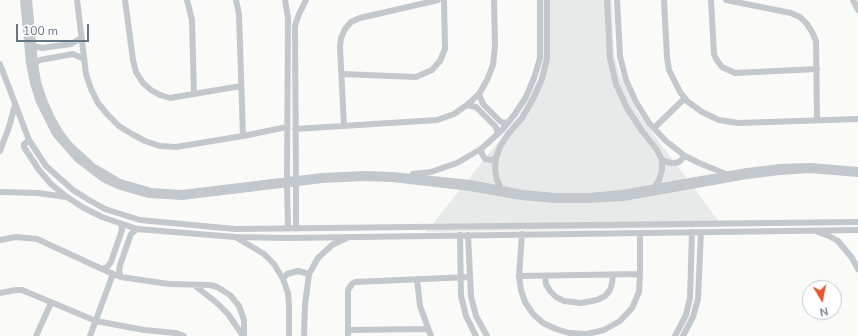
<!DOCTYPE html>
<style>
body{margin:0}
#map{position:relative;width:858px;height:336px;overflow:hidden;background:#fafaf8;font-family:"Nunito Sans",sans-serif}
canvas{display:block}
.north{position:absolute;left:802px;top:280px;width:40px;height:40px;box-sizing:border-box;background:#fff;border:1px solid #c1c8cd;border-radius:50%;rotate:170deg;font-size:11px;font-weight:700;line-height:16px;text-align:center;color:#657683}
.north::after{content:'';display:block;margin:auto;width:14px;height:18px;background:#e4572e;clip-path:polygon(50% 0,100% 100%,50% 72%,0 100%)}
.scale{position:absolute;left:16px;top:24px;width:73px;height:18px;box-sizing:border-box;border:2px solid #657683;border-top:0;padding-left:5px;font-size:12px;line-height:14px;white-space:nowrap;color:#657683;-webkit-text-stroke:3px #fff;paint-order:stroke}
</style>
<div id="map">
<canvas width="858" height="336"></canvas>
<div class="north">N</div>
<div class="scale">100 m</div>
</div>
<script>
const context = document.querySelector('canvas').getContext('2d');
context.lineJoin = 'round';
function fill(path, color) { context.fillStyle = color; context.fill(path, 'evenodd'); }
const toPath = rows => new Path2D(rows.map(r => 'M' + r).join(''));
function stroke(path, color, width, dash) { context.strokeStyle = color; context.lineWidth = width; context.lineCap = dash ? 'butt' : 'round'; context.setLineDash(dash || []); context.stroke(path); }
const built = toPath([
 [543,0,612,0,614,54,619,73,637,112,723,227,426,232,519,116,529,98,538,79,543,59]
]);
const minor = toPath([
 [23,0,29,63,33,83,39,102,55,134,77,159,103,179,118,186,149,195,182,197,322,180,365,178,392,179,470,188,521,197,555,200,589,200,623,198,747,176,780,172,810,170,858,174],
 [29,0,35,63,38,82,44,100,52,118,60,132,70,145,93,166,120,182,151,191,182,193,322,176,366,174,392,175,471,183,522,193,556,196,589,196,622,193,747,171,780,167,811,166,858,170],
 [77,0,86,74,91,89,98,103,108,115,119,126,132,134,145,141,160,146,176,147,243,136,287,127],
 [125,0,133,60,136,72,143,83,151,90,160,95,170,98,241,86],
 [187,0,192,20,194,94],
 [236,0,239,14,243,136],
 [285,0,288,18,287,180],
 [607,0,610,58,616,84,627,108,642,131,657,150,662,160,662,170,659,180,654,188],
 [617,0,620,56,626,80,636,102,649,123,666,141,685,156,699,163,726,174],
 [664,0,667,57,669,70,680,92,687,101,702,112,719,120,738,123,858,119],
 [711,0,714,54,716,59,722,67,735,73,817,69],
 [726,0,791,13,800,17,807,24,812,32,816,41,817,120],
 [853,0,858,10],
 [33,46,42,48,71,44,78,40,81,37],
 [35,63,40,60,73,54,84,59],
 [0,64,29,140,46,166,73,190,89,200,105,209,140,220,235,229,858,222],
 [342,74,416,77,432,70,440,61,445,49,444,0],
 [479,94,483,104,501,122,508,123],
 [467,105,476,107,496,127,498,134],
 [344,126,340,47,341,38,345,29,351,22,360,18,438,0],
 [654,128,685,98],
 [295,129,437,120,454,114,467,105,479,94,487,80,493,65,495,46,494,0],
 [29,140,24,144,24,147,39,170,51,184,67,197,84,208,102,217,137,229,235,237,288,238,858,230],
 [481,149,482,154,485,159,491,160,496,158],
 [0,151,9,127,15,105],
 [662,160,670,163,675,163,679,162,685,156],
 [413,174,431,172,457,163,481,149,502,130,515,114,526,97,534,78,540,58,540,0],
 [296,179,295,26,299,14,306,0],
 [296,183,296,228],
 [287,184,288,228],
 [501,189,497,180,495,169,496,158,500,147,508,134,522,118,533,99,542,79,547,58,547,0],
 [0,192,38,193,66,197],
 [818,232,829,236,838,241,852,258,858,269],
 [522,234,519,276,521,290,525,302,533,314,543,323,556,329,569,333,587,334,604,330,620,321,632,308,639,292,640,274,640,233],
 [460,235,461,296,466,316,476,336],
 [468,235,471,296,476,316,487,336],
 [237,238,264,254,274,264,283,279,288,293,289,306,289,336],
 [0,240,16,237,37,239,113,274,121,277,169,284,210,285,217,287,230,295,239,306,244,320,244,336],
 [102,269,107,267,111,262,122,230,121,224],
 [519,276,640,274],
 [545,276,546,284,550,291,556,297,564,301,581,303,597,300,605,296,610,290,612,283,613,275],
 [121,277,119,271,120,265,131,234,137,229],
 [283,279,287,274,298,271,309,274],
 [417,279,420,306,431,336],
 [194,285,217,303,228,314,243,336],
 [0,293,16,290,22,290,96,321,144,330,176,333,184,336],
 [348,330,428,329],
 [36,336,51,303],
 [90,336,113,274],
 [304,336,305,305,309,274,318,258,332,245,347,238],
 [348,336,348,290,352,284,355,282,469,277],
 [675,336,686,315,690,298,692,232],
 [683,336,693,317,698,299,701,232]
]);
fill(built, '#e8e9e9');
stroke(minor, '#c3c8cc', 6);
</script>
